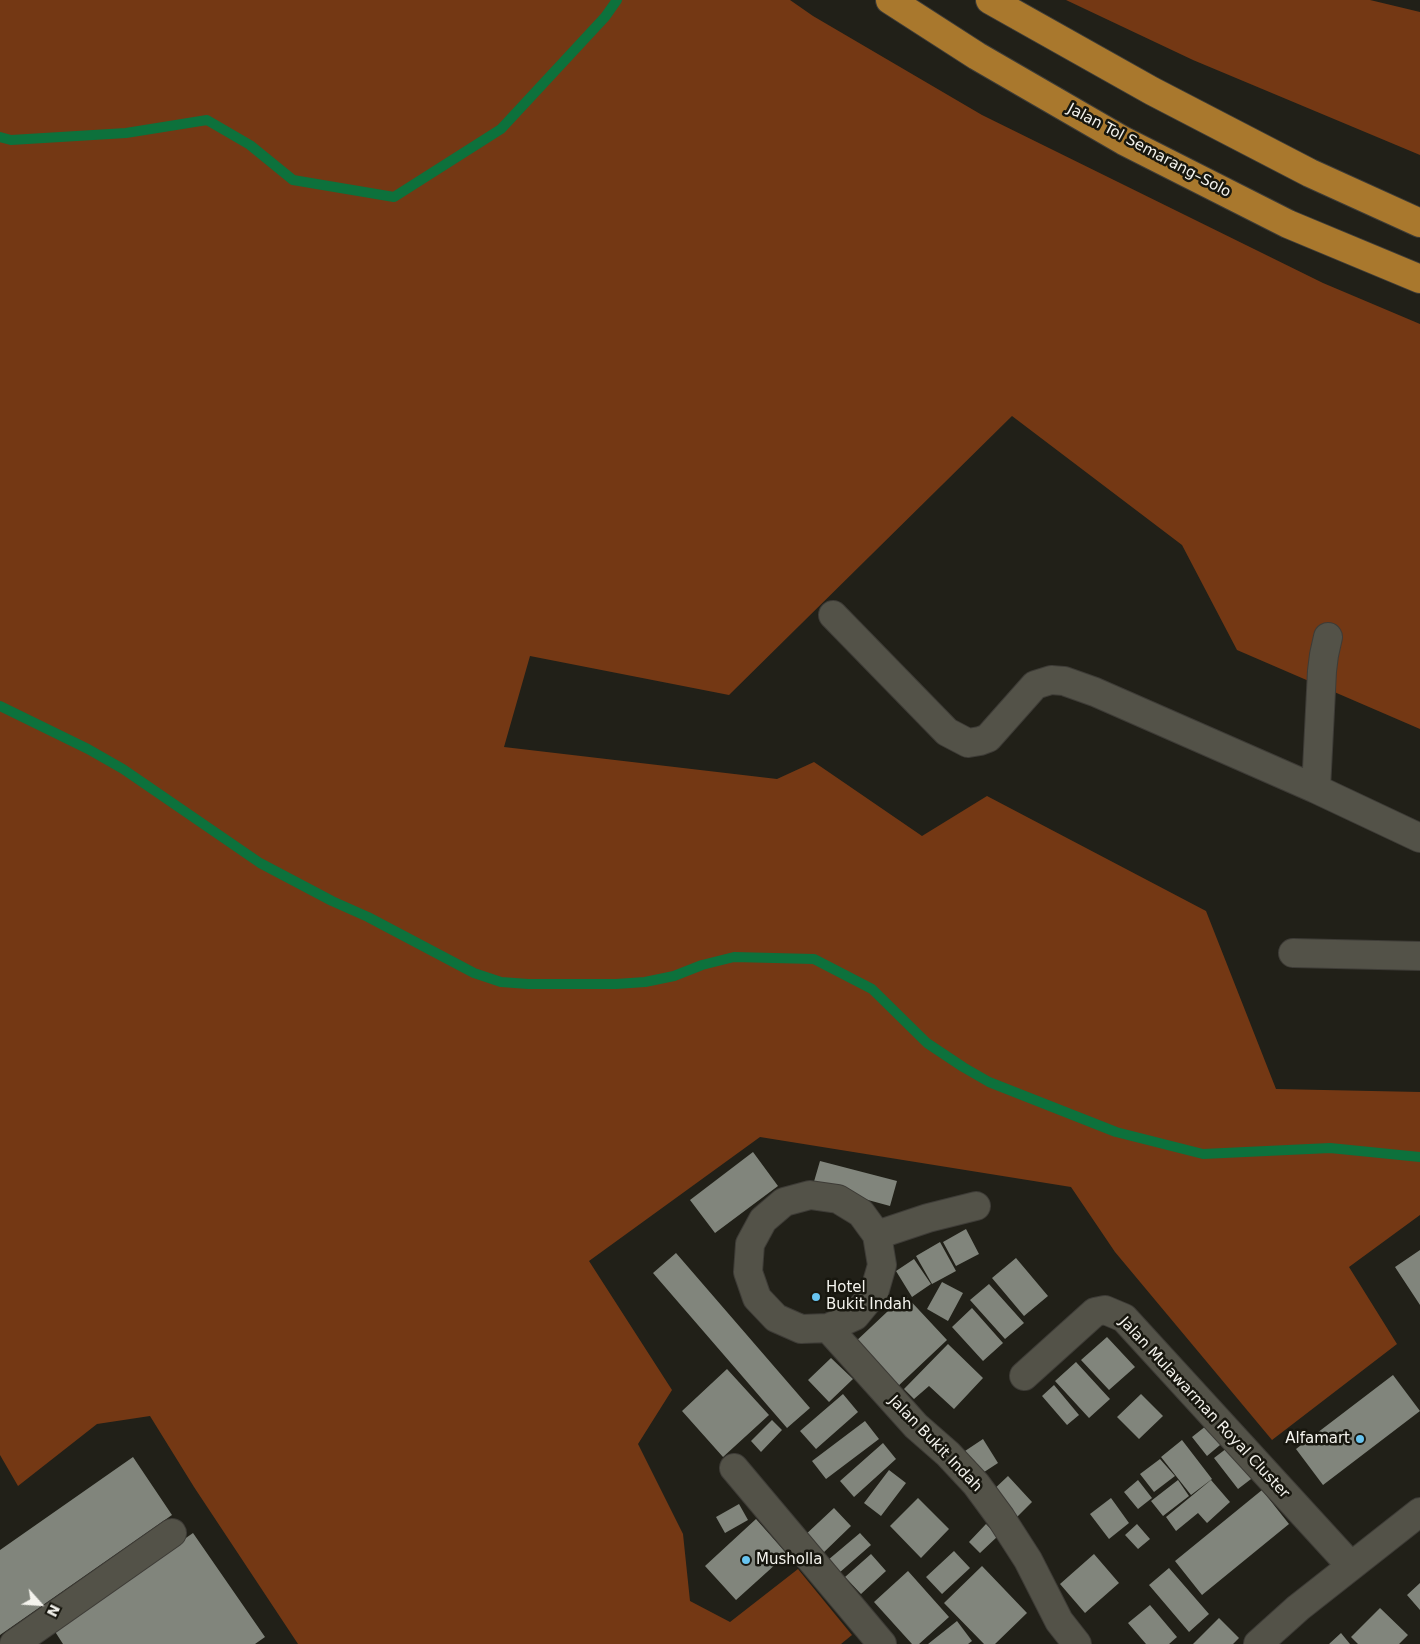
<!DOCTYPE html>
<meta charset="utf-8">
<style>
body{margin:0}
#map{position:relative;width:1420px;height:1644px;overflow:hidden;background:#212018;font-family:"DejaVu Sans",sans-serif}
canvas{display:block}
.north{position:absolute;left:15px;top:1579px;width:50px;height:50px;-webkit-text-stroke:4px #18170f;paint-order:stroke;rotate:116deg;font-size:14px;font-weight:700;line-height:20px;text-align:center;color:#f4f3ed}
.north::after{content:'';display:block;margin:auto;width:18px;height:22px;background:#f4f3ed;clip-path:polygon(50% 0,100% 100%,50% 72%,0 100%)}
</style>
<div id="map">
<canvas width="1420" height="1644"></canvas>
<div class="north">N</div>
</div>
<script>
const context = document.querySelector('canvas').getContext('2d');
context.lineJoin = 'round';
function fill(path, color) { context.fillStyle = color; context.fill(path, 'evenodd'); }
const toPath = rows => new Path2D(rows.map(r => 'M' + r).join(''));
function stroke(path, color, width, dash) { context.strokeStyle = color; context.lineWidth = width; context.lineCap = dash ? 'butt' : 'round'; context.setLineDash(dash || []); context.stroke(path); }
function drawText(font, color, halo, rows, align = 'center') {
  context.font = font + ' "DejaVu Sans",sans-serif'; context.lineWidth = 5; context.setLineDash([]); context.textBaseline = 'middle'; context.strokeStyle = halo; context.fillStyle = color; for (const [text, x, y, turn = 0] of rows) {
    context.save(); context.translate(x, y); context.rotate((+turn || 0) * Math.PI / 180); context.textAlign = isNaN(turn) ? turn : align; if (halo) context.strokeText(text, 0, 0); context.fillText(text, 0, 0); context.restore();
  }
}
const forest = toPath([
 [0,0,790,0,813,16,982,115,1323,283,1420,324,1420,729,1237,650,1182,545,1012,416,729,695,530,656,504,747,777,779,814,762,922,836,987,796,1206,911,1276,1089,1420,1092,1420,1215,1349,1267,1397,1344,1272,1440,1115,1252,1071,1187,760,1137,589,1261,672,1390,638,1444,683,1534,690,1601,730,1622,798,1569,852,1635,841,1644,298,1644,194,1487,150,1416,97,1424,18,1486,0,1455],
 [1066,0,1370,0,1420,12,1420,155,1193,60]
]);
const stream = toPath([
 [0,137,11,140,126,133,207,120,250,145,293,180,394,197,501,129,605,17,617,0],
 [0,706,88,749,123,769,260,863,332,901,368,917,474,973,501,982,528,984,616,984,645,982,674,976,702,965,734,957,814,959,872,989,927,1043,963,1067,989,1082,1116,1132,1203,1154,1330,1148,1420,1157]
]);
const building = toPath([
 [753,1152,778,1186,715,1233,690,1200],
 [820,1161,897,1181,890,1206,813,1185],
 [966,1229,979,1254,956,1266,943,1242],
 [940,1242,956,1271,932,1284,916,1256],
 [1420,1250,1420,1305,1395,1267],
 [676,1253,810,1408,787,1428,653,1273],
 [1016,1258,1048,1296,1024,1316,992,1278],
 [914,1259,931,1284,912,1297,896,1271],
 [942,1282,963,1293,948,1321,927,1309],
 [989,1284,1024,1323,1005,1339,970,1300],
 [905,1295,947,1340,895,1389,853,1344],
 [972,1308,1003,1343,983,1361,952,1327],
 [1107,1337,1135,1367,1109,1390,1081,1360],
 [948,1344,983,1378,954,1409,929,1386,914,1399,904,1389],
 [831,1358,853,1379,829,1402,808,1380],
 [1076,1362,1110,1399,1089,1418,1055,1381],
 [727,1369,769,1415,723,1457,682,1411],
 [1393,1375,1420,1411,1323,1485,1296,1449],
 [1054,1385,1079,1415,1067,1425,1042,1396],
 [843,1394,858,1412,816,1449,800,1431],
 [1141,1394,1163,1416,1139,1439,1117,1417],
 [772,1420,782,1430,761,1452,751,1441],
 [865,1421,879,1439,826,1479,812,1461],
 [1211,1422,1226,1440,1207,1456,1192,1437],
 [983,1439,998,1463,978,1476,962,1453],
 [1182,1440,1212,1479,1191,1495,1161,1457],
 [883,1443,896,1459,854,1497,840,1481],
 [1231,1445,1255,1476,1238,1489,1214,1458],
 [133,1457,172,1515,0,1635,0,1550],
 [1160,1459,1175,1476,1154,1492,1140,1474],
 [889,1470,906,1483,881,1516,864,1503],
 [1008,1476,1032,1502,1015,1519,990,1493],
 [1138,1480,1152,1498,1138,1509,1124,1492],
 [1178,1480,1189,1496,1163,1516,1151,1501],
 [1211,1480,1230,1502,1207,1523,1198,1513,1176,1531,1166,1517],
 [1262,1490,1289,1524,1202,1595,1175,1561],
 [918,1498,949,1529,921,1558,890,1526],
 [1111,1498,1129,1523,1109,1539,1090,1514],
 [739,1504,748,1520,725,1533,716,1517],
 [834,1508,851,1526,821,1555,803,1537],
 [756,1519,787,1554,736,1600,705,1566],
 [986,1524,998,1536,980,1553,969,1542],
 [1137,1524,1150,1539,1138,1549,1125,1535],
 [193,1533,265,1637,255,1644,63,1644,54,1630],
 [860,1533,871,1545,839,1573,828,1560],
 [954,1551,970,1568,942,1594,926,1577],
 [871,1554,886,1571,861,1594,845,1577],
 [1094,1554,1119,1583,1085,1613,1060,1584],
 [982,1566,1027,1613,995,1644,984,1644,944,1603],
 [1169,1568,1209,1614,1189,1632,1149,1585],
 [908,1571,949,1617,919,1644,912,1644,874,1602],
 [1420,1583,1420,1610,1407,1595],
 [1150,1605,1177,1637,1169,1644,1146,1644,1128,1623],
 [1380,1608,1408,1635,1399,1644,1358,1644,1351,1637],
 [1219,1618,1239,1638,1233,1644,1193,1644],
 [957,1621,972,1641,968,1644,928,1644],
 [1341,1633,1350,1644,1329,1644]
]);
const minor = toPath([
 [833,615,947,732,968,743,980,741,988,738,1035,685,1051,680,1064,681,1095,692,1316,789,1420,838],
 [1316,789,1322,671,1324,655,1328,637],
 [1293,953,1420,956],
 [877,1235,928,1218,976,1206],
 [828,1328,855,1316,874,1293,882,1265,877,1235,861,1213,838,1199,810,1195,784,1202,763,1220,750,1244,748,1272,757,1298,776,1318,801,1329,828,1328,916,1426,948,1454,976,1484,1001,1518,1028,1560,1059,1621,1077,1644],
 [1024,1376,1095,1312,1105,1310,1124,1318,1351,1566],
 [734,1468,882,1644],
 [14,1644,172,1533],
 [1258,1644,1298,1608,1420,1512]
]);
const highway = toPath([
 [890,0,977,56,1124,141,1288,224,1420,279],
 [990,0,1152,91,1310,173,1420,223]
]);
const markers = [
 [816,1297,5,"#68c4f0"],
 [1360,1439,5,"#68c4f0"],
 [746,1560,5,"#68c4f0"]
];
const streetNames = [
 ["Jalan Tol Semarang–Solo",1149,151,28],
 ["Jalan Mulawarman Royal Cluster",1204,1408,47],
 ["Jalan Bukit Indah",935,1444,46]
];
const poiNames = [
 ["Hotel",826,1288],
 ["Bukit Indah",826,1305],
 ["Alfamart",1350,1439,"right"],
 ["Musholla",756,1560]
];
fill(forest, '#743814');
stroke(stream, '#0d713c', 10);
fill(building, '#81857c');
stroke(minor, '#3e3c37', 30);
stroke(highway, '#3e3c37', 30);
stroke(minor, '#535248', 28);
stroke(highway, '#a9782d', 28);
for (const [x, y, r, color] of markers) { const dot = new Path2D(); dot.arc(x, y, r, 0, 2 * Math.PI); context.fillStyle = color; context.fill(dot); stroke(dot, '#18170f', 2); }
drawText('15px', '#f4f3ed', '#18170f', streetNames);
drawText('15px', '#f4f3ed', '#18170f', poiNames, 'left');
</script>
